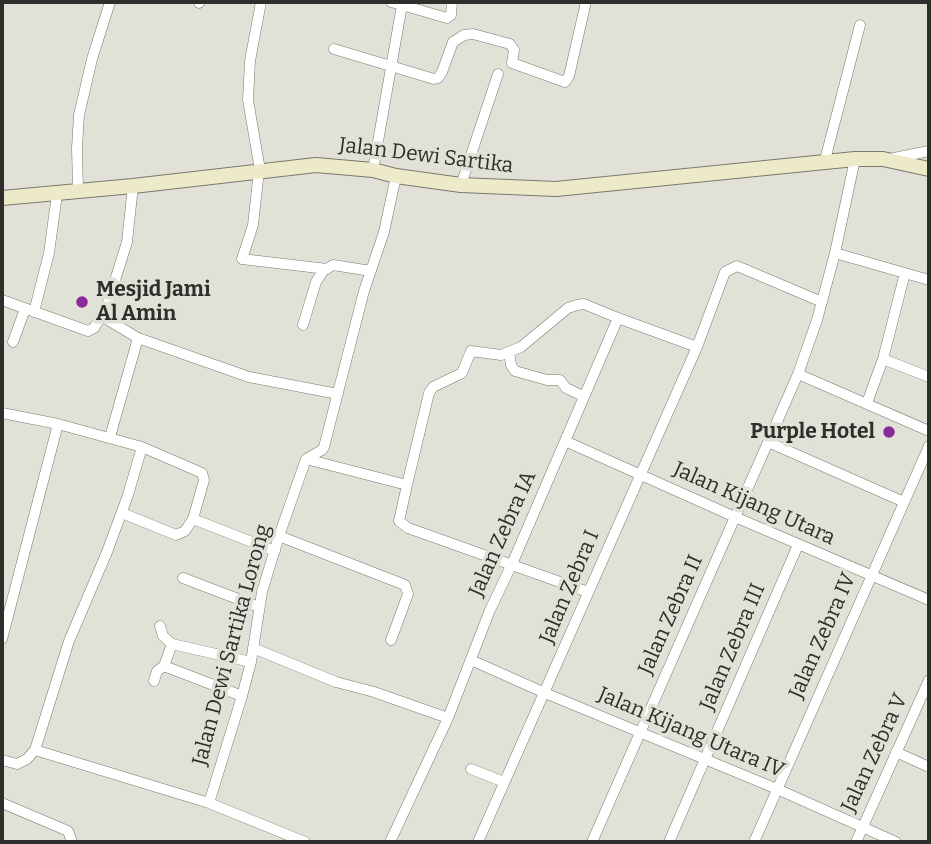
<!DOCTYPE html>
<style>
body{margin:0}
#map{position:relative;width:931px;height:844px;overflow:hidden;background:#e2e1d8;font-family:Bitter,serif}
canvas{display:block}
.frame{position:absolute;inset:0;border:4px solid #2e2e2a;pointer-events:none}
</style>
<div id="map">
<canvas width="931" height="844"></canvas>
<div class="frame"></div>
</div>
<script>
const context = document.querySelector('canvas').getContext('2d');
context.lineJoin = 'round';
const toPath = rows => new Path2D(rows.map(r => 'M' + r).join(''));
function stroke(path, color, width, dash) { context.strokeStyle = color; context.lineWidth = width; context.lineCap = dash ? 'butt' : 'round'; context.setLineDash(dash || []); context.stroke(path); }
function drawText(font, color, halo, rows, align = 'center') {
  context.font = font + ' Bitter,serif'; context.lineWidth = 7; context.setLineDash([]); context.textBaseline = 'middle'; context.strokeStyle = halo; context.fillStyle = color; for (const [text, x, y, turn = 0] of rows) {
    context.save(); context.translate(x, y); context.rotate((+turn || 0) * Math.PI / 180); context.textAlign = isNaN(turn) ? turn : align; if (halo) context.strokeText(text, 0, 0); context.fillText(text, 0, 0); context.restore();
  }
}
const minor = toPath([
 [403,2,402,5,447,18,451,15,452,2],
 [199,3,200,2],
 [334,49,434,79,438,78,442,72,453,42,464,35,473,34,510,44,514,50,512,63,565,82,569,76,586,2],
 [894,158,929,151],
 [825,160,860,25],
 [259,170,253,225,242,259,327,269],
 [260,170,248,100,250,61,261,2],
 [373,170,402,5,391,2],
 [461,185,498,74],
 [133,186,127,242,106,309,108,320,138,338,249,377,338,394],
 [78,190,77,148,79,115,92,59,110,2],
 [835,253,929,280],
 [2,300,88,331,94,328,106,309],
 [34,312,49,253,57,194],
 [303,325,316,282,323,271,333,265,371,271],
 [13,342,25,309],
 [509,352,511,365,515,371,547,380,560,380,566,388,583,396],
 [883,359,929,377],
 [798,374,929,431],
 [867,403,883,359,905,273],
 [2,413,58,424],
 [110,437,138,338],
 [565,441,735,517,929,600],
 [768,442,904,502],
 [306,459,407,485,399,521,408,528,588,592],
 [407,485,429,393,433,387,462,373,471,351,501,355,521,347,568,308,577,305,584,304,618,318],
 [122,513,176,535,185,531,193,519,275,551],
 [279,536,405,585,408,594,391,640],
 [183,578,259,607],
 [160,626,163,636,172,644,251,662],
 [2,639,58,424,142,447,202,473,204,480,193,519],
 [253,648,336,682,374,692,448,718],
 [471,660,545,693,777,789,896,842],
 [164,666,172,644],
 [154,681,157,671,164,666,242,696],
 [35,750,69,641,107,552,128,495,142,447],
 [896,752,929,767],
 [2,760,17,764,27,759,35,750,209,803,305,842],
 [471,769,504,782],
 [2,803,68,831,72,842],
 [209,803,242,696,251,662,262,592,279,536,306,459,322,450,324,447,364,291,384,232,396,176],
 [390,842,448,718,490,610,512,564,618,318,697,347],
 [478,842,697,347,725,272,737,266,822,302],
 [592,842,798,374,817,320,835,253,855,159],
 [669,842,798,545],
 [754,842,929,446],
 [856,842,929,680]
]);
const secondary = toPath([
 [2,198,133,186,316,165,373,170,396,176,461,185,556,189,855,159,883,159,929,169]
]);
const markers = [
 [82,302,7,"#872c98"],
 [889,432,7,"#872c98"]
];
const streetNames = [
 ["Jalan Dewi Sartika",426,156,7],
 ["Jalan Kijang Utara",754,504,24],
 ["Jalan Zebra IA",503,534,-66],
 ["Jalan Zebra I",570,587,-67],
 ["Jalan Zebra II",671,615,-66],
 ["Jalan Zebra IV",823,636,-66],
 ["Jalan Dewi Sartika Lorong",232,645,-75],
 ["Jalan Zebra III",733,647,-67],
 ["Jalan Kijang Utara IV",691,733,23],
 ["Jalan Zebra V",875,753,-65]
];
const poiNames = [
 ["Mesjid Jami",96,290],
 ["Al Amin",96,314],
 ["Purple Hotel",875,432,"right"]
];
stroke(minor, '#797970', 11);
stroke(secondary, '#797970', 16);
stroke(minor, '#fff', 10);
stroke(secondary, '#edeaca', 14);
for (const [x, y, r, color] of markers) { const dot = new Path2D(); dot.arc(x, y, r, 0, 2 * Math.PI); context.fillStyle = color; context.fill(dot); stroke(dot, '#e2e1d8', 2.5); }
drawText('21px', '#2e2e2a', '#e2e1d8', streetNames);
drawText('bold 21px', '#2e2e2a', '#e2e1d8', poiNames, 'left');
</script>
